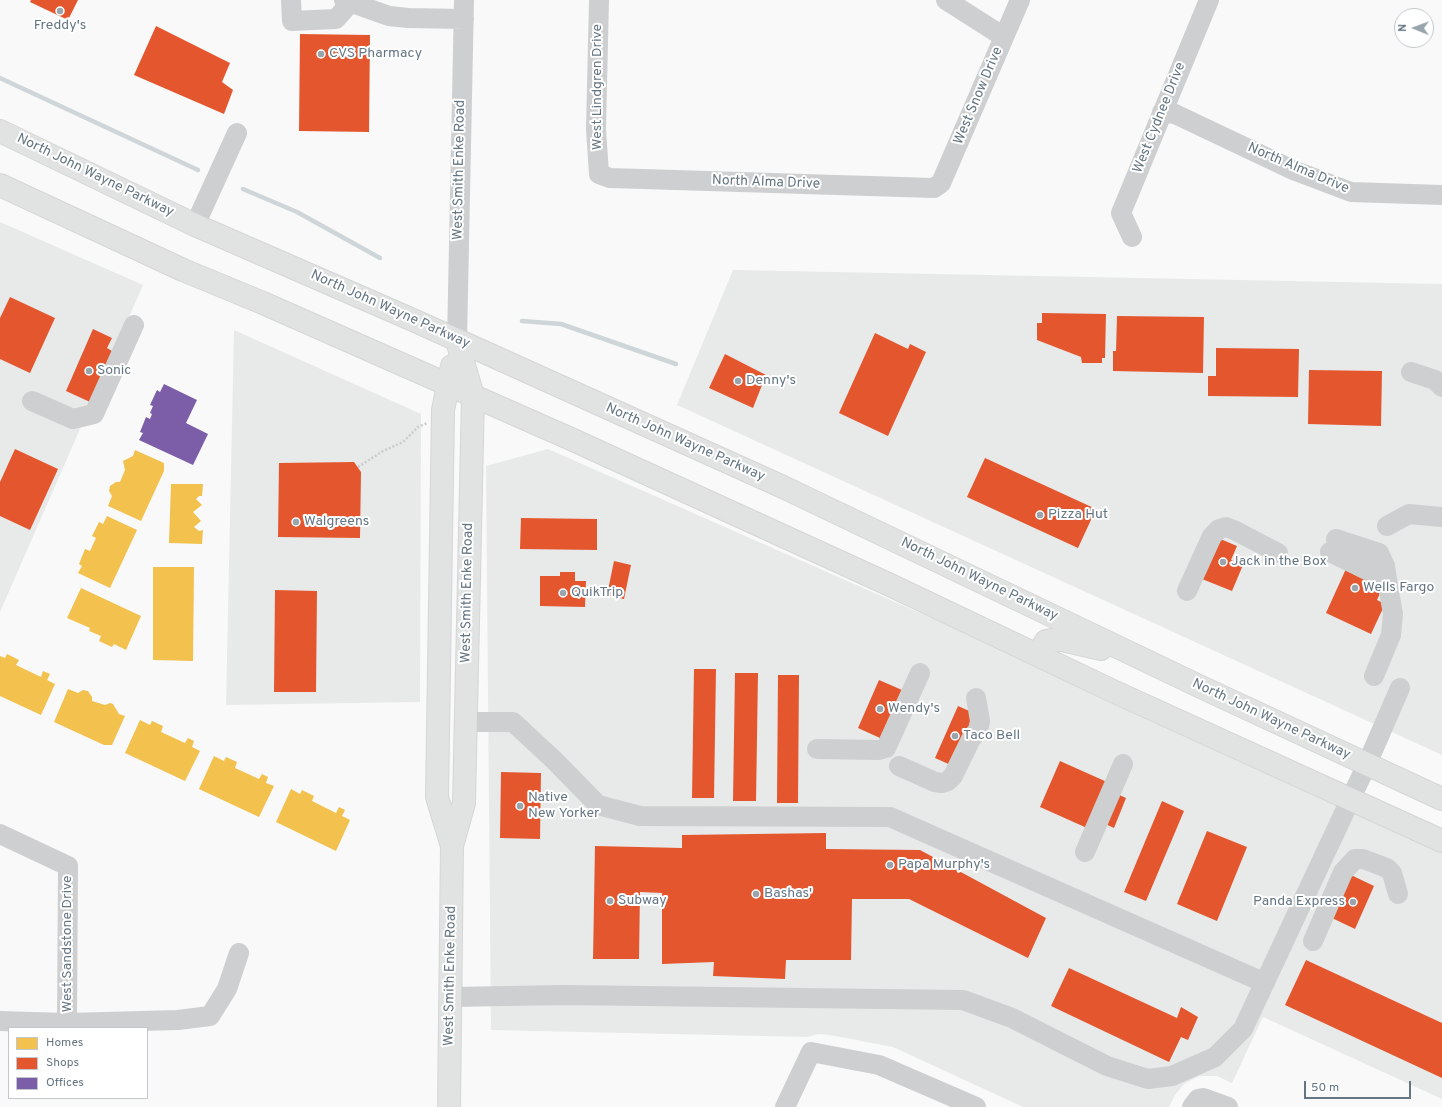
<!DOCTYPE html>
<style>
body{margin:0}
#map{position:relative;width:1442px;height:1107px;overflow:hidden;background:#f9f9f9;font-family:Overpass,sans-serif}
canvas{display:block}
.legend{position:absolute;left:8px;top:1027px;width:140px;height:72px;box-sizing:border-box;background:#fff;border:1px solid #c1c8cd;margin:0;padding:5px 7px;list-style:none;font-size:12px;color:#657683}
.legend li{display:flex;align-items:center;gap:8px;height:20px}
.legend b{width:20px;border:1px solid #c1c8cd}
.north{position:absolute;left:1394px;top:8px;width:40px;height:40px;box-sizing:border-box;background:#fff;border:1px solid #c1c8cd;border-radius:50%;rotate:271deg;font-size:11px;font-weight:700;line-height:16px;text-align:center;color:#657683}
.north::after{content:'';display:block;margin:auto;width:14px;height:18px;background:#99a4ac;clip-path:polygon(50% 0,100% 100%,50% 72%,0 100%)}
.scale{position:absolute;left:1304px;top:1081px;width:107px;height:18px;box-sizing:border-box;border:2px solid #657683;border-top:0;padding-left:5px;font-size:12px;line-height:14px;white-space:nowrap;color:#657683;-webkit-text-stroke:3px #fff;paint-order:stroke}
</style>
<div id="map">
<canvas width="1442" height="1107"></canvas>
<ul class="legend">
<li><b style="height:11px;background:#f2c14e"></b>Homes</li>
<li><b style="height:11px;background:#e4572e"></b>Shops</li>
<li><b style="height:11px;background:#7b5ea7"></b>Offices</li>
</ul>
<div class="north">N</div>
<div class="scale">50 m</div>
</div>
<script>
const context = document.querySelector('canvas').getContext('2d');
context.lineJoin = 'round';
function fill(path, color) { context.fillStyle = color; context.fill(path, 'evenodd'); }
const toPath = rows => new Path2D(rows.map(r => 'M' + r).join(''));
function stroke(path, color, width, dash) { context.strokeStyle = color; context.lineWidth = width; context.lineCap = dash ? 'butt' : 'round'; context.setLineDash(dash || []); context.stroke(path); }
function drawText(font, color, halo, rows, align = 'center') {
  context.font = font + ' Overpass,sans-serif'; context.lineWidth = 4; context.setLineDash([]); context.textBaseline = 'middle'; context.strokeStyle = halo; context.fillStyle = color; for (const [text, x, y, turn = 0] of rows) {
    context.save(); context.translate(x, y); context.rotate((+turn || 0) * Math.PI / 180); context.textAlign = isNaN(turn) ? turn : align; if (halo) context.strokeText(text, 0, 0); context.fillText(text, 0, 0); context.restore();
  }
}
const built = toPath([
 [0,222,143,285,0,612],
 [733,270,1442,284,1442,755,677,405],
 [234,330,421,414,420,702,226,705],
 [548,449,1442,843,1442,1099,1263,1017,1232,1083,1217,1076,1199,1076,1184,1084,1175,1095,1169,1107,1023,1107,893,1047,830,1035,818,1034,808,1037,491,1030,486,466]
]);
const homes = toPath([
 [135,450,164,463,164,471,141,521,108,506,112,496,109,491,110,486,116,482,120,482,125,470,123,461,133,456],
 [171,484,203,484,202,496,199,496,196,499,202,505,193,512,201,521,194,527,199,531,203,530,202,544,169,543],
 [107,516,137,530,110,588,78,573,82,566,79,564,85,549,90,551,96,538,92,536,99,522,103,524],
 [153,567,194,567,193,661,153,660],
 [81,588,141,616,126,650,114,644,112,647,99,641,101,636,89,631,90,628,67,618],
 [7,654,19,660,16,665,41,677,43,671,50,674,47,680,55,684,41,715,0,696,0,656,5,658],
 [68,689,78,693,83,690,88,691,92,697,92,701,105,705,110,703,113,704,119,714,125,716,112,745,104,745,54,722],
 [140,720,150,725,152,721,163,726,161,732,185,743,188,738,194,741,192,747,200,751,185,781,125,753],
 [214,756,224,761,226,757,237,762,235,768,259,779,262,774,268,777,266,783,274,786,259,817,199,789],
 [291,789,300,794,302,790,314,796,312,801,336,813,339,807,345,810,342,816,350,820,336,851,276,822]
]);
const shops = toPath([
 [31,0,78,0,68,20,30,2],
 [156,26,230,63,222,82,233,90,224,114,134,75],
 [300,34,370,35,369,132,299,131],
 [10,297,55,318,30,373,0,359,0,318],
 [1042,313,1106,314,1105,358,1102,358,1102,363,1082,363,1081,357,1037,340,1037,323,1042,323],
 [1117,316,1204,317,1203,373,1113,371,1113,351,1116,351],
 [93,329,112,338,107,348,112,351,90,402,66,391],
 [875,333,908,349,910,344,926,352,888,436,839,413],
 [1216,348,1299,349,1298,397,1208,396,1208,376,1216,376],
 [725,354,766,375,753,408,709,388],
 [1309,370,1382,371,1381,426,1308,424],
 [15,449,58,469,30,530,0,516,0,482],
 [985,458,1096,509,1078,548,967,497],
 [354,462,361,472,360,538,278,537,279,463],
 [521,518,597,519,597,550,520,549],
 [1218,538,1237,546,1231,560,1243,565,1232,591,1202,579],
 [1355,549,1376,559,1365,584,1381,591,1377,600,1385,604,1371,634,1326,613],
 [614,561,631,565,624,599,607,595],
 [560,572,575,572,575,581,586,581,585,607,540,606,540,576,560,576],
 [275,590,317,591,316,692,274,692],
 [694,669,716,669,714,798,692,798],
 [735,673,758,673,756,801,733,801],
 [778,675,799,675,798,803,777,803],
 [879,680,902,690,880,738,858,728],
 [958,706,976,714,953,766,935,758],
 [1060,761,1107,782,1104,788,1126,798,1114,828,1092,818,1087,828,1040,807],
 [501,772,541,773,540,839,500,838],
 [1162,801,1184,811,1146,901,1124,892],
 [1207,831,1247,847,1217,921,1177,904],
 [826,833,826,849,920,850,1046,918,1028,958,909,899,852,899,851,960,786,960,785,979,713,976,714,962,662,964,662,893,640,892,639,959,593,959,595,846,682,848,682,835],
 [1351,875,1374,886,1355,929,1332,918],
 [1306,960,1442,1023,1442,1078,1285,1005],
 [1069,968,1177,1018,1181,1007,1198,1017,1188,1040,1181,1037,1169,1062,1051,1006]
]);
const offices = toPath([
 [164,384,197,400,186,423,208,434,193,465,139,440,143,433,140,432,146,417,150,419,152,414,150,413,153,406,150,405,157,390,160,392]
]);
const stream = toPath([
 [0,78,198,170],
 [243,189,297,212,380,258],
 [522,321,561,324,676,364]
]);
const path = toPath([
 [358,467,383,451,403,442,418,427,427,423]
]);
const minor = toPath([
 [291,0,292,21,336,19,351,2],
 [344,0,389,16,408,18,464,19],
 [599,0,596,129,599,174,610,178,934,188,941,183,1020,0],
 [946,0,1004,37],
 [1162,112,1175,114,1293,170,1351,192,1442,195],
 [195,225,237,133],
 [1132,237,1121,213,1209,0],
 [457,341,464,0],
 [1411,372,1435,380,1442,387],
 [32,401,73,419,94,414,134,325],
 [1387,526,1409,514,1442,517],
 [1336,539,1379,553,1385,566,1388,586],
 [1330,552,1377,575,1388,586,1393,614,1391,635,1374,676],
 [1187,591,1212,536,1219,529,1226,527,1234,530,1278,553],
 [465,722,513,722,555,761,598,805,640,816,890,817,1265,983],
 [817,749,879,750,886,748,920,673],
 [899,766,935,782,942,783,948,781,953,776,971,739,978,730,980,721,976,698],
 [0,834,68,866,67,1023],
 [1085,852,1123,764],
 [1313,941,1343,872,1355,859,1363,859,1387,868,1392,873,1398,894],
 [451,997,564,995,963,1000,1012,1018,1107,1066,1148,1079,1172,1076,1215,1057,1243,1029,1367,764,1400,688],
 [0,1021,67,1023,178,1020,210,1016,227,989,239,953],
 [785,1107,811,1052,879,1065,976,1107],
 [1192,1107,1198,1099,1203,1098,1228,1107]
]);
const major = toPath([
 [452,846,437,797,443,410,452,366],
 [449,1107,452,846,464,803,473,396,457,341]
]);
const highway = toPath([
 [0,131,195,225,413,320,783,487,1201,687,1442,799],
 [0,185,183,270,263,303,571,439,888,584,1115,692,1442,841],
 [1038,654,1046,641,1051,640,1062,640,1101,649]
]);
const markers = [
 [60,11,4,"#99a4ac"],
 [321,54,4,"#99a4ac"],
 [89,371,4,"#99a4ac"],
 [738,381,4,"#99a4ac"],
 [1040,515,4,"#99a4ac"],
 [296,522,4,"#99a4ac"],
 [1223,562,4,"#99a4ac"],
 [1355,588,4,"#99a4ac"],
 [563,593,4,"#99a4ac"],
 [880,709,4,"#99a4ac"],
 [955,736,4,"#99a4ac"],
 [520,806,4,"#99a4ac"],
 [890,865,4,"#99a4ac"],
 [756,894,4,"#99a4ac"],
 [610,901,4,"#99a4ac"],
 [1353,902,4,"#99a4ac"]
];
const poiNames = [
 ["Freddy's",60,26,"center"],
 ["CVS Pharmacy",329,54],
 ["Sonic",97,371],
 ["Denny's",746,381],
 ["Pizza Hut",1048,515],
 ["Walgreens",304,522],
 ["Jack in the Box",1231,562],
 ["Wells Fargo",1363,588],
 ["QuikTrip",571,593],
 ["Wendy's",888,709],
 ["Taco Bell",963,736],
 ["Native",528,798],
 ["New Yorker",528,814],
 ["Papa Murphy's",898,865],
 ["Bashas'",764,894],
 ["Subway",618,901],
 ["Panda Express",1345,902,"right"]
];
const streetNames = [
 ["West Lindgren Drive",598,87,-90],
 ["West Snow Drive",979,96,-67],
 ["West Cydnee Drive",1160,118,-68],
 ["North Alma Drive",1298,169,23],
 ["West Smith Enke Road",460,170,-89],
 ["North John Wayne Parkway",95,176,26],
 ["North Alma Drive",766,183,2],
 ["North John Wayne Parkway",390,310,24],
 ["North John Wayne Parkway",685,443,24],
 ["North John Wayne Parkway",979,580,26],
 ["West Smith Enke Road",468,593,-89],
 ["North John Wayne Parkway",1271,720,25],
 ["West Sandstone Drive",68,944,-90],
 ["West Smith Enke Road",451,976,-89]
];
fill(built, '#e8e9e9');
fill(homes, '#f2c14e');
fill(shops, '#e4572e');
fill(offices, '#7b5ea7');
stroke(stream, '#ced6d9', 4.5);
stroke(major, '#d5d6d7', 24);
stroke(highway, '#d5d6d6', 24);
stroke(path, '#cbcccd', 2.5, [2, 2]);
stroke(minor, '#cecfd0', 20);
stroke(major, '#e1e2e2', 22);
stroke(highway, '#e1e2e2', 22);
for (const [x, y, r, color] of markers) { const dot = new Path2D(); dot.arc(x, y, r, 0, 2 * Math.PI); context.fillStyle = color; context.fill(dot); stroke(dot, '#fff', 1.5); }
drawText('14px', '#657683', '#fff', poiNames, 'left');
drawText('14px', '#657683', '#fff', streetNames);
</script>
